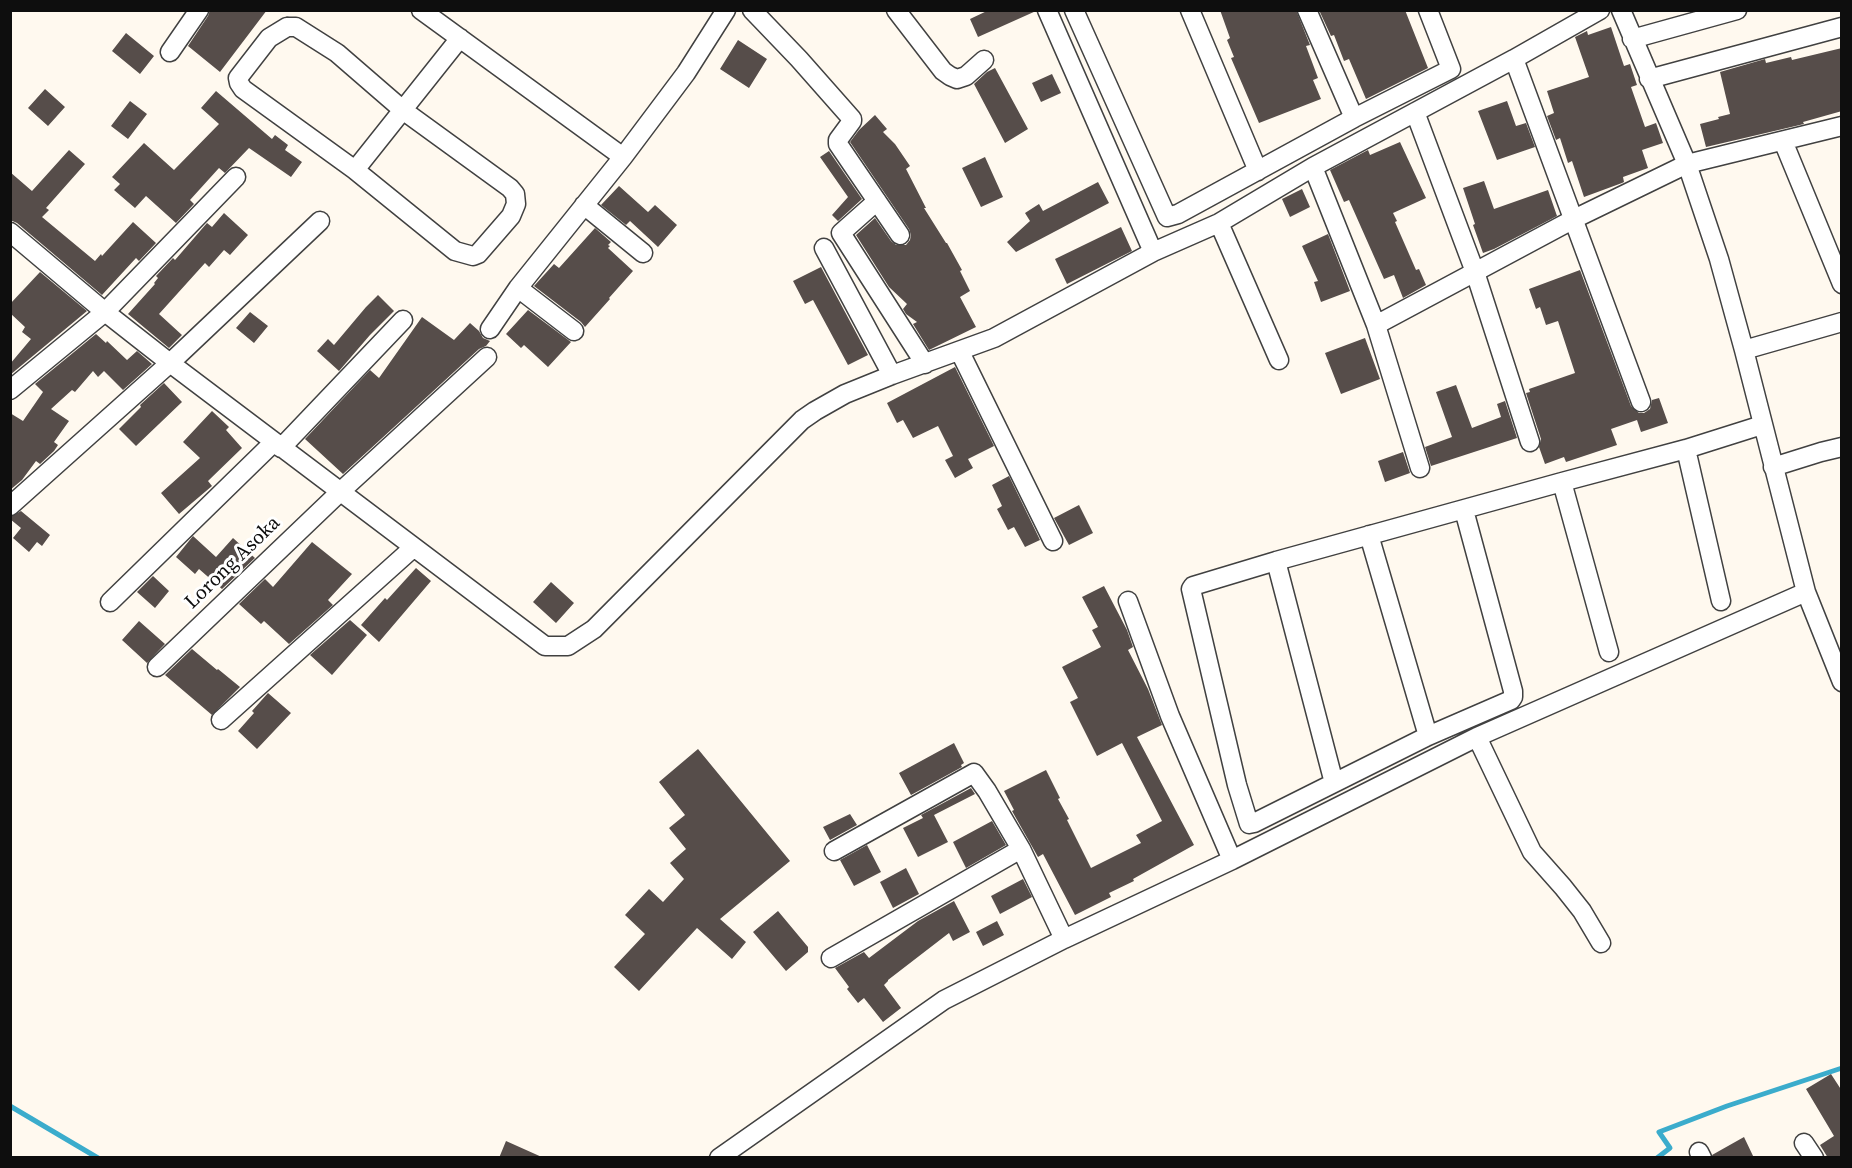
<!DOCTYPE html>
<style>
body{margin:0}
#map{position:relative;width:1852px;height:1168px;overflow:hidden;background:#fff9ef;font-family:"Source Serif 4",serif}
canvas{display:block}
.frame{position:absolute;inset:0;border:12px solid #0e0e0e;pointer-events:none}
</style>
<div id="map">
<canvas width="1852" height="1168"></canvas>
<div class="frame"></div>
</div>
<script>
const context = document.querySelector('canvas').getContext('2d');
context.lineJoin = 'round';
const toPath = rows => new Path2D(rows.map(r => 'M' + r).join(''));
function stroke(path, color, width, dash) { context.strokeStyle = color; context.lineWidth = width; context.lineCap = dash ? 'butt' : 'round'; context.setLineDash(dash || []); context.stroke(path); }
function fill(path, color) { context.fillStyle = color; context.fill(path, 'evenodd'); }
function drawText(font, color, halo, rows, align = 'center') {
  context.font = font + ' "Source Serif 4",serif'; context.lineWidth = 6; context.setLineDash([]); context.textBaseline = 'middle'; context.strokeStyle = halo; context.fillStyle = color; for (const [text, x, y, turn = 0] of rows) {
    context.save(); context.translate(x, y); context.rotate((+turn || 0) * Math.PI / 180); context.textAlign = isNaN(turn) ? turn : align; if (halo) context.strokeText(text, 0, 0); context.fillText(text, 0, 0); context.restore();
  }
}
const stream = toPath([
 [10,1106,98,1158],
 [1657,1158,1670,1148,1659,1132,1727,1106,1842,1068]
]);
const building = toPath([
 [210,10,267,10,220,72,188,46,208,16],
 [989,10,1036,10,1036,11,978,37,970,19],
 [1220,10,1296,10,1310,45,1306,46,1318,78,1313,80,1321,99,1259,123,1231,58,1234,57,1227,40,1230,38],
 [1319,10,1405,10,1428,68,1366,99,1349,59,1344,61,1334,35,1331,36],
 [1611,27,1624,66,1630,64,1637,85,1631,87,1645,127,1656,123,1663,143,1642,150,1648,168,1623,177,1624,182,1622,183,1584,197,1572,161,1568,163,1560,138,1556,140,1547,116,1554,113,1547,91,1589,77,1575,37,1587,31,1588,35],
 [126,33,154,56,140,74,112,51],
 [738,40,767,59,749,88,720,69],
 [1842,48,1842,111,1803,122,1804,124,1706,147,1700,124,1719,119,1718,117,1730,114,1720,72,1765,59,1766,63,1791,57,1792,60],
 [995,68,1028,129,1005,143,974,84,987,72],
 [1052,74,1061,93,1041,102,1032,83],
 [45,89,65,107,48,126,28,108],
 [216,91,272,139,275,135,288,145,285,150,302,162,291,177,249,148,225,173,219,168,190,200,194,204,176,223,146,196,135,208,114,190,120,184,112,177,144,143,174,170,219,124,201,108],
 [130,101,147,114,128,139,111,126],
 [1507,101,1516,126,1526,123,1535,147,1497,160,1478,111],
 [875,115,887,129,883,132,895,144,910,166,906,169,926,208,924,208,946,243,947,243,962,270,960,271,970,291,960,297,976,327,929,350,913,324,917,322,906,314,903,309,907,304,889,287,856,235,875,218,891,241,896,245,906,245,910,240,911,235,909,229,850,142,859,130],
 [1400,142,1426,198,1393,213,1397,221,1395,222,1416,270,1419,269,1426,285,1403,298,1394,275,1384,279,1349,200,1344,202,1330,170,1368,150,1370,155],
 [69,150,85,164,46,208,49,210,42,217,95,261,101,254,102,256,133,222,156,243,139,261,136,258,102,295,17,223,10,220,10,172,32,191],
 [829,151,862,199,838,221,832,215,848,197,820,157],
 [985,157,1003,197,981,207,962,168],
 [1484,181,1494,209,1548,190,1557,216,1494,249,1483,253,1473,225,1475,224,1463,188],
 [1098,182,1109,203,1016,252,1007,242,1030,221,1025,213,1039,204,1043,211],
 [619,186,648,212,655,205,677,225,658,247,630,221,626,225,601,205],
 [1302,189,1310,207,1290,217,1282,199],
 [224,213,248,235,230,255,224,250,209,267,205,263,159,314,182,335,169,348,128,314,155,284,154,283,158,278,156,276,173,258,175,260,207,223,212,227],
 [1121,227,1132,251,1067,284,1055,259],
 [595,228,611,242,608,245,610,246,608,248,633,271,609,298,610,299,585,327,581,322,534,286,554,264,559,268],
 [1328,234,1350,291,1321,302,1314,282,1318,281,1302,246],
 [821,267,868,355,848,365,813,300,805,304,793,281],
 [1580,270,1631,406,1639,413,1644,413,1650,409,1652,400,1659,398,1668,423,1641,432,1637,420,1611,429,1617,445,1566,462,1564,457,1545,464,1539,447,1541,439,1526,393,1530,392,1529,389,1575,373,1558,321,1546,325,1540,307,1536,309,1529,289],
 [40,272,87,311,10,375,10,364,31,339,22,332,25,327,10,313,10,304],
 [378,295,394,311,370,335,339,371,317,351,328,339,334,345,366,307],
 [528,310,571,342,548,367,524,345,521,348,506,334],
 [250,312,268,326,254,343,236,328],
 [422,317,454,340,470,323,479,331,483,338,490,341,486,346,479,349,343,474,305,439,370,370,379,378],
 [96,334,106,343,107,341,127,360,137,351,152,364,123,390,104,371,98,377,93,371,75,392,72,390,51,409,69,421,54,442,58,445,54,451,40,464,36,461,22,480,10,490,10,413,23,421,43,392,35,384],
 [1365,338,1380,379,1341,394,1325,353],
 [955,367,994,446,968,459,973,468,955,478,945,460,953,456,938,426,913,438,903,420,897,423,887,403],
 [164,383,182,402,136,446,119,429,141,407,140,405],
 [1456,385,1472,428,1501,417,1497,404,1505,401,1517,438,1431,466,1425,447,1452,437,1436,392],
 [212,411,229,427,226,430,242,448,208,481,212,486,179,514,161,493,200,458,183,442],
 [1403,452,1410,473,1385,482,1378,461],
 [1009,476,1040,540,1025,547,1014,527,1008,530,997,509,1002,506,992,485],
 [1079,505,1093,533,1069,545,1054,518],
 [21,511,50,535,42,546,37,542,29,552,13,538,21,528,10,519,10,517],
 [193,536,216,557,233,538,255,558,222,589,199,569,195,574,176,557],
 [312,542,352,574,328,600,333,605,289,644,264,621,261,624,239,604,265,579,273,587],
 [416,568,431,581,379,642,361,625,385,598,387,600],
 [153,576,169,591,155,608,137,592],
 [551,582,574,603,556,623,533,602],
 [1104,586,1127,630,1133,647,1128,650,1148,689,1162,725,1137,737,1194,845,1133,879,1134,881,1109,893,1111,897,1075,915,1043,854,1038,857,1012,811,1014,810,1004,791,1046,770,1060,798,1058,799,1069,819,1067,820,1091,868,1141,843,1136,835,1162,821,1122,743,1097,756,1070,702,1078,698,1062,667,1101,647,1092,630,1098,627,1082,597],
 [350,620,367,635,332,675,310,655],
 [139,621,165,644,147,663,122,640],
 [192,649,217,670,218,669,240,687,212,715,165,675],
 [268,693,291,713,257,749,238,731,254,713,252,711],
 [954,743,964,763,961,765,962,767,911,795,899,773],
 [698,749,790,861,720,919,746,942,732,959,697,928,639,991,614,967,645,934,625,915,649,889,663,902,684,879,670,863,686,849,669,828,685,815,659,782],
 [971,788,975,794,934,815,948,842,918,857,903,828,923,818,921,815],
 [850,814,857,825,830,840,823,827],
 [992,821,1006,845,966,868,953,842],
 [867,845,881,872,854,886,840,860],
 [906,868,919,894,893,908,880,882],
 [1023,879,1032,897,1000,914,991,896],
 [954,901,970,932,953,941,949,933,888,980,888,981,884,985,901,1008,883,1022,864,998,858,1003,847,989,849,987,835,968,864,952,869,958,918,921],
 [778,911,808,947,808,952,786,971,753,932],
 [997,921,1004,935,983,946,976,932],
 [1831,1074,1842,1091,1842,1158,1828,1158,1820,1145,1834,1136,1806,1089],
 [1744,1137,1754,1158,1713,1158,1712,1155],
 [506,1141,544,1158,499,1158]
]);
const minor = toPath([
 [421,10,623,157,686,73,726,10],
 [752,10,799,59,852,119,852,121,838,140,838,144,900,235],
 [896,10,943,71,950,76,957,79,966,76,984,60],
 [1047,10,1153,252],
 [1074,10,1167,217,1178,214,1354,118],
 [1190,10,1258,171],
 [1307,10,1354,118,1451,69,1428,10],
 [1621,10,1687,164,1719,259,1744,350,1806,592,1842,682],
 [287,27,296,27,337,53,404,111,510,188,515,194,516,204,511,216,478,254,473,256,455,251,355,170,243,89,239,83,238,78,269,38,287,27],
 [1632,39,1737,10],
 [170,52,199,10],
 [1514,59,1641,402],
 [1649,79,1842,27],
 [1415,112,1475,272,1530,442],
 [1783,141,1842,284],
 [1313,167,1376,325,1420,468],
 [355,170,460,38],
 [877,201,841,233,925,364],
 [584,205,643,253],
 [1219,223,1279,360],
 [10,232,105,312,170,363,545,646,568,646,594,629,802,420,815,411,845,394,892,375,994,338,1153,252,1219,223,1313,167,1514,59,1600,10],
 [824,248,892,375],
 [518,288,574,331],
 [1376,325,1574,219,1687,164,1842,126],
 [490,329,518,288,623,157],
 [1744,350,1842,322],
 [960,352,1053,541],
 [10,390,105,312,236,177],
 [281,448,403,320],
 [1686,449,1721,601],
 [1773,467,1821,452,1842,447],
 [1562,482,1609,652],
 [10,506,170,363,320,221],
 [1464,510,1513,691,1513,697,1511,700,1428,736,1254,823,1249,824,1237,785,1191,589,1193,586,1276,561,1562,482,1686,449,1762,425],
 [1369,535,1428,736],
 [1276,561,1334,783],
 [1128,601,1170,716,1232,860],
 [110,602,274,442],
 [157,667,340,492,487,357],
 [221,720,414,547],
 [1477,737,1532,852,1563,887,1582,911,1601,943],
 [834,851,974,773,987,791,1021,849,1064,939],
 [831,958,1021,849],
 [1804,1143,1814,1158],
 [1699,1152,1702,1158],
 [719,1158,944,1000,1064,939,1232,860,1477,737,1806,592]
]);
const streetNames = [
 ["Lorong Asoka",233,563,-44]
];
stroke(stream, '#3baccc', 5);
fill(building, '#564d4a');
stroke(minor, '#414141', 21);
stroke(minor, '#fff', 18);
drawText('20px', '#0e0e0e', '#fff', streetNames);
</script>
